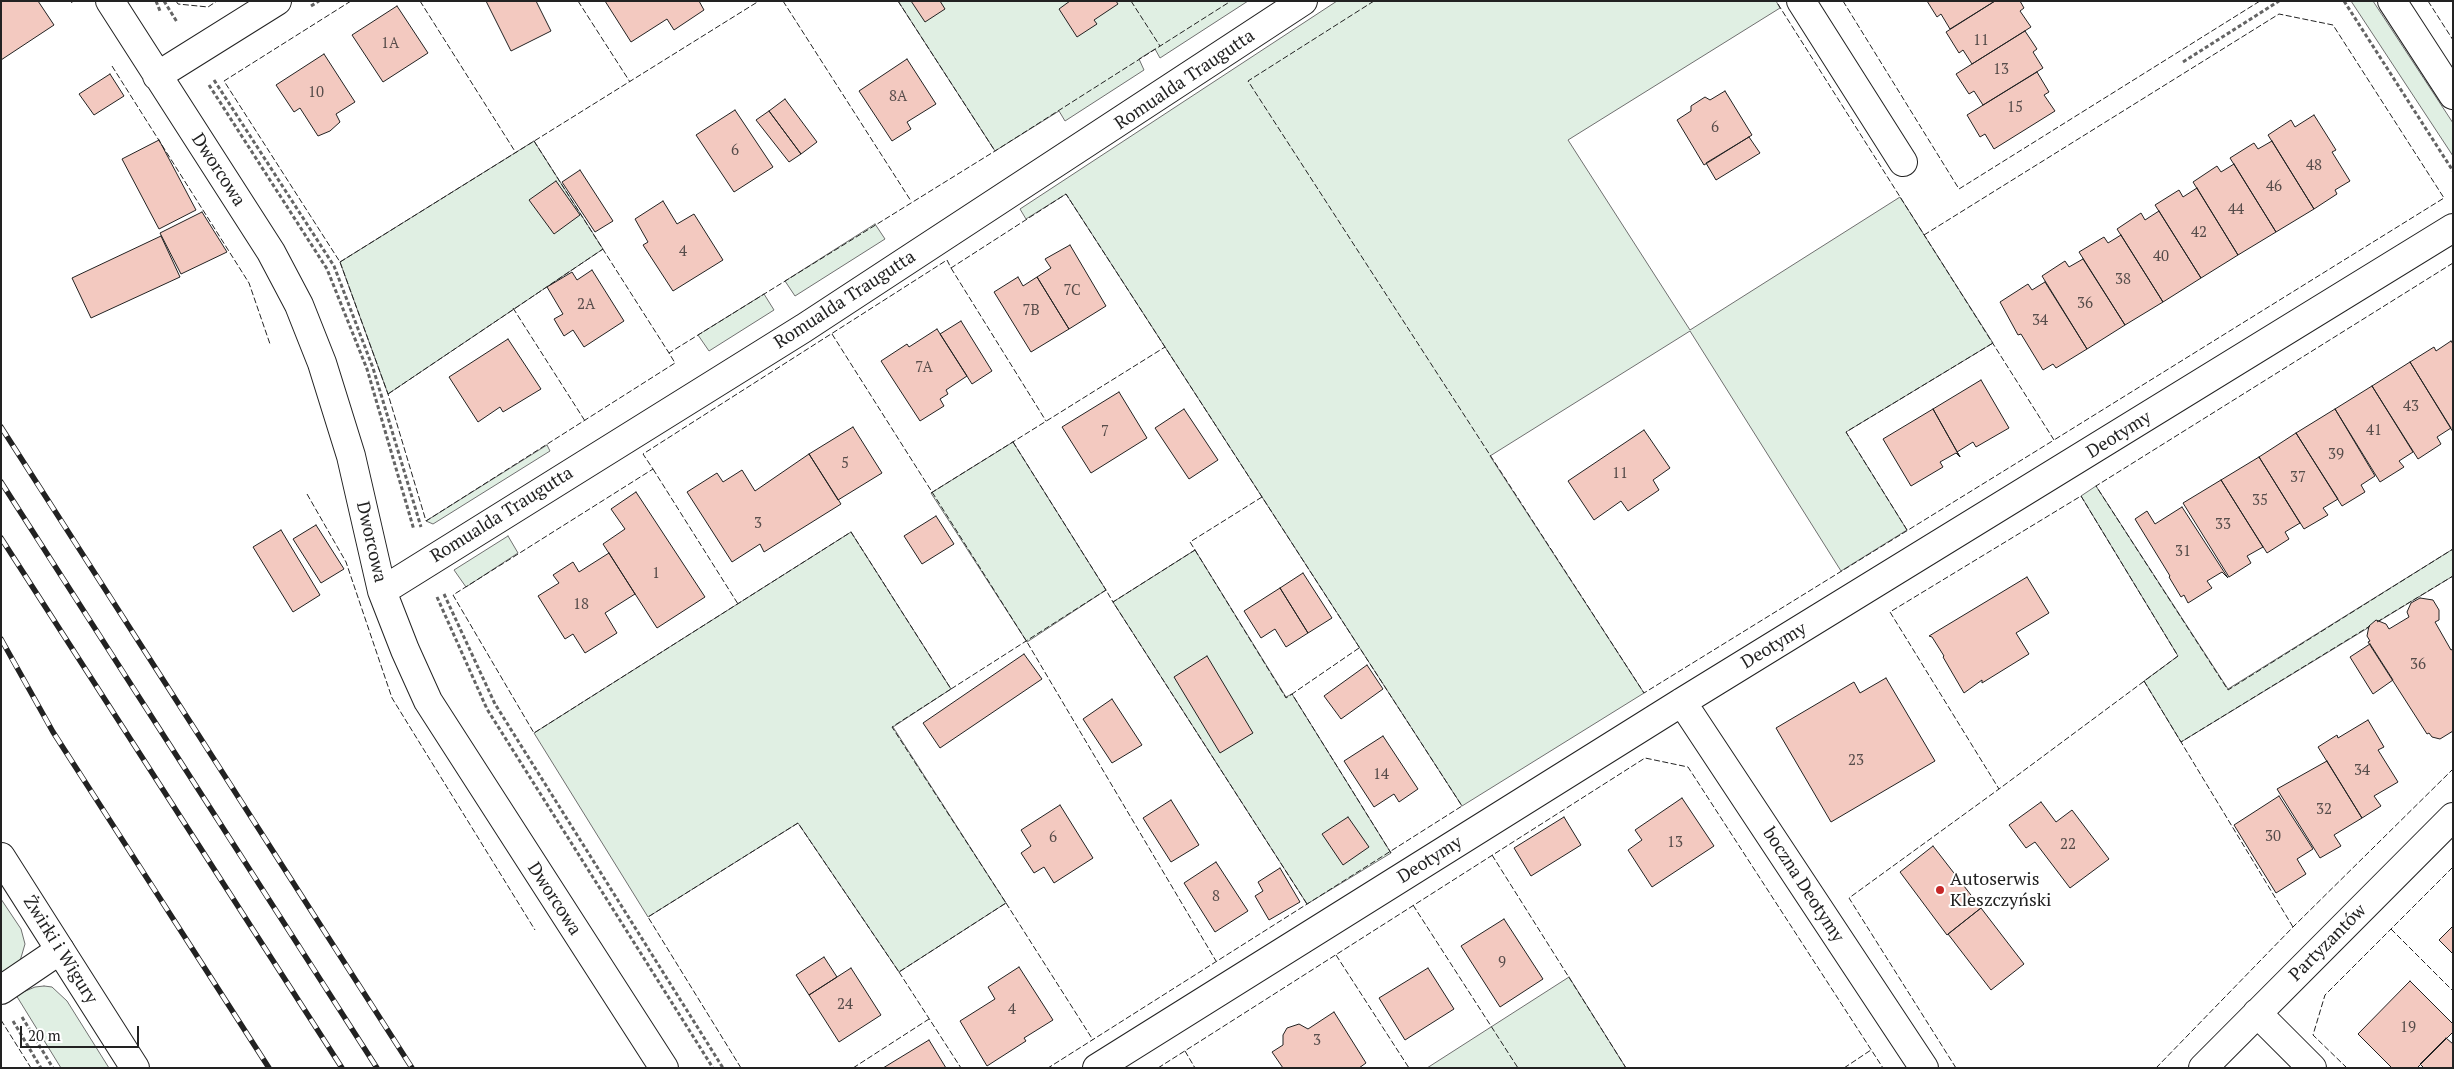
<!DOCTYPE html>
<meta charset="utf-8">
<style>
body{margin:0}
#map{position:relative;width:2454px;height:1069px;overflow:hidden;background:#fff;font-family:"PT Serif",serif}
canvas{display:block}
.frame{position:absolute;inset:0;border:2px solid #222;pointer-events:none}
.scale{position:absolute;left:20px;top:1026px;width:119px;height:22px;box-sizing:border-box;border:2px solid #222;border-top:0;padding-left:6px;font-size:15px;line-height:18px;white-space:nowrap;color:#222;-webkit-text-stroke:4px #fff;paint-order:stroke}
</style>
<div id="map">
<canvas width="2454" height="1069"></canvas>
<div class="frame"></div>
<div class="scale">20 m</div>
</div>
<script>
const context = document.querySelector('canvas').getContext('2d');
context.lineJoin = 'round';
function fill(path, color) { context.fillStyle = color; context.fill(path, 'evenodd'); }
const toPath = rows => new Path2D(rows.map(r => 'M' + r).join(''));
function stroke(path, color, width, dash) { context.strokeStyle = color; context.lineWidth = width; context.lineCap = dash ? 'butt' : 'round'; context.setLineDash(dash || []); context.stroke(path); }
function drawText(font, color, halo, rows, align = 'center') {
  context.font = font + ' "PT Serif",serif'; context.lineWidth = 4; context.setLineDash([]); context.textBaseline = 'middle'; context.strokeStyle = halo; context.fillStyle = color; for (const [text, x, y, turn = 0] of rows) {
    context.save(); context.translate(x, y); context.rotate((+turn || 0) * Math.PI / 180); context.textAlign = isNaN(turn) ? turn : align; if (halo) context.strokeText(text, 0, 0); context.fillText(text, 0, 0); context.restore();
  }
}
const green = toPath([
 [898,1,1248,1,1160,58,1155,49,1139,59,1144,70,1065,121,1059,111,995,151,898,1],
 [1337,1,1776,1,1780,8,1568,140,1690,330,1900,197,1993,343,1846,432,1907,530,1841,571,1690,331,1490,456,1644,693,1462,806,1066,194,1026,219,1020,209,1337,1],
 [2351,1,2373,1,2453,123,2453,156,2351,1],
 [534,141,603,249,388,394,340,262,534,141],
 [875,224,885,239,795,296,785,281,875,224],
 [764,294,774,310,709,351,698,335,764,294],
 [1013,442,1106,590,1027,642,931,493,1013,442],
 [547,445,550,451,433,524,426,521,547,445],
 [2096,486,2228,689,2453,549,2453,576,2181,742,2144,681,2178,656,2081,496,2096,486],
 [851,532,951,689,893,727,1006,903,899,972,798,823,648,917,534,733,851,532],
 [508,536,518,553,466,587,454,570,508,536],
 [1195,550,1286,697,1292,694,1391,853,1307,904,1113,602,1195,550],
 [1,899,21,929,25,944,20,961,1,974,1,899],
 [1569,977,1626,1068,1427,1068,1569,977],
 [44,986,52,987,67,1001,109,1068,61,1068,16,995,35,987,44,986]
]);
const building = toPath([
 [1,1,38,1,54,25,1,60,1,1],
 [486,1,536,1,551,31,511,51,486,1],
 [605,1,699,1,704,10,674,30,667,19,631,42,605,1],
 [911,1,940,1,945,9,925,22,911,1],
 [1070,1,1116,1,1118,4,1094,20,1097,24,1077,37,1059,9,1070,1],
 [1927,1,1995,1,1950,29,1941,14,1937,17,1927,1],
 [1995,1,2020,1,2024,8,2020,11,2031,27,1972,64,1963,50,1959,53,1946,32,1995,1],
 [397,6,428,53,383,82,352,35,397,6],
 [2025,31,2037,49,2033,52,2043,68,1983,105,1974,91,1969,94,1956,74,2025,31],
 [324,54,355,102,336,114,340,122,330,131,318,136,300,108,294,112,276,85,324,54],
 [907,59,936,104,907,122,911,129,892,141,859,91,907,59],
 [2037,72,2049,92,2044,95,2055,111,1994,149,1985,134,1980,137,1967,115,2037,72],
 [110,74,124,96,94,115,79,94,110,74],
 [1725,91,1752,135,1704,165,1677,120,1691,111,1691,106,1705,97,1710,100,1725,91],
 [785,99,817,142,801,154,769,111,785,99],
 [735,110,773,167,734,192,696,135,735,110],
 [769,111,801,154,789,162,756,120,769,111],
 [2314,115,2336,150,2332,152,2350,181,2335,190,2337,194,2314,209,2268,135,2291,120,2295,127,2314,115],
 [1749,137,1760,153,1716,180,1706,163,1749,137],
 [159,140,196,210,159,229,122,159,159,140],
 [2272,141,2314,209,2276,232,2230,158,2254,143,2258,149,2272,141],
 [2234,164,2276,232,2238,255,2193,182,2217,166,2221,172,2234,164],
 [580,170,613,221,595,232,562,182,580,170],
 [556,181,580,215,554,234,529,200,556,181],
 [2197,188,2238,255,2201,278,2155,205,2179,190,2183,197,2197,188],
 [663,201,677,224,694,214,723,260,673,291,643,245,648,242,635,219,663,201],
 [2159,211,2201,278,2163,302,2117,229,2141,213,2145,220,2159,211],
 [202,212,227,252,181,274,160,233,202,212],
 [2121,235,2163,302,2125,325,2079,252,2104,237,2108,243,2121,235],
 [161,236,180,277,91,318,72,278,161,236],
 [1070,245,1106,306,1069,329,1037,277,1051,268,1045,259,1070,245],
 [2083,259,2125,325,2087,349,2042,276,2065,261,2069,267,2083,259],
 [592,270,624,321,584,347,573,330,564,336,554,319,563,314,547,287,572,272,577,280,592,270],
 [1018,277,1023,286,1037,277,1069,329,1031,352,994,292,1018,277],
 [2045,282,2087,349,2056,368,2053,364,2043,370,2021,334,2018,335,2000,302,2028,284,2032,290,2045,282],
 [961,321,992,371,972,384,940,334,961,321],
 [937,329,967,376,946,390,948,394,940,399,944,406,920,421,881,361,907,344,909,347,937,329],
 [508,339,541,389,503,412,500,407,478,422,449,377,508,339],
 [2451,341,2453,344,2453,432,2410,362,2434,347,2436,351,2451,341],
 [2410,362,2451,428,2437,437,2441,444,2418,459,2372,386,2410,362],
 [1981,380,2009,428,1976,447,1973,442,1957,452,1960,457,1933,409,1981,380],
 [2372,386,2413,452,2399,461,2404,467,2380,482,2335,409,2372,386],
 [1119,392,1147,438,1091,473,1062,427,1119,392],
 [1184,409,1218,460,1189,479,1155,428,1184,409],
 [1933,409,1960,457,1956,453,1940,462,1943,467,1911,486,1883,439,1933,409],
 [2335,409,2375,476,2361,485,2365,492,2342,506,2296,433,2335,409],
 [853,427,882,473,838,500,809,454,853,427],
 [1644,430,1670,468,1653,480,1659,490,1628,511,1621,501,1594,520,1568,481,1644,430],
 [2296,433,2338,499,2323,508,2328,515,2304,529,2259,457,2296,433],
 [809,454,841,504,764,552,760,544,732,562,687,492,717,473,723,482,742,470,755,491,809,454],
 [2259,457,2300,523,2285,532,2289,539,2267,553,2221,480,2259,457],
 [2221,480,2263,547,2247,556,2251,563,2229,577,2183,503,2221,480],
 [636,492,705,597,657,628,603,544,625,529,611,509,636,492],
 [2182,507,2228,578,2222,572,2207,581,2212,588,2188,603,2184,595,2181,597,2169,577,2170,576,2135,519,2147,511,2155,524,2182,507],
 [936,516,954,544,922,564,904,536,936,516],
 [316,525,344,569,321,583,293,539,316,525],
 [281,530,320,595,293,612,253,547,281,530],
 [609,553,635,594,605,613,617,633,585,653,573,634,565,639,538,596,559,583,553,575,573,562,579,572,609,553],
 [1303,573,1332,618,1308,633,1280,588,1303,573],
 [2027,577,2049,613,2016,633,2029,654,1982,683,1982,680,1964,693,1943,657,1944,656,1932,637,1929,636,2027,577],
 [1280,588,1308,633,1286,647,1275,629,1261,638,1244,611,1280,588],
 [2420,598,2433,600,2439,610,2439,620,2435,622,2451,650,2453,649,2453,731,2440,739,2432,737,2429,733,2427,734,2368,642,2370,641,2367,636,2369,626,2376,620,2386,624,2389,629,2409,617,2407,612,2411,603,2420,598],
 [2370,644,2393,680,2373,694,2350,657,2370,644],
 [1024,654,1042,679,940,748,923,723,1024,654],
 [1207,656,1253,733,1220,753,1174,677,1207,656],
 [1367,665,1383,689,1341,719,1324,696,1367,665],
 [1886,678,1935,761,1831,822,1776,728,1854,682,1860,693,1886,678],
 [1112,699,1142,745,1112,763,1083,719,1112,699],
 [2368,720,2384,747,2378,750,2398,782,2374,796,2381,806,2362,818,2318,747,2337,735,2338,738,2368,720],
 [1383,736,1418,789,1399,802,1394,794,1374,807,1344,761,1383,736],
 [2327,761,2362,818,2334,835,2341,846,2320,858,2277,789,2327,761],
 [2279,796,2313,849,2297,859,2306,874,2276,893,2234,825,2279,796],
 [1682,798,1714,846,1652,887,1628,850,1642,840,1635,830,1682,798],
 [1171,800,1199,845,1171,862,1143,818,1171,800],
 [2041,802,2056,822,2072,810,2109,859,2070,888,2035,842,2026,848,2009,825,2041,802],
 [1060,805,1093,858,1054,883,1044,867,1034,873,1021,853,1031,846,1021,830,1060,805],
 [1348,817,1369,847,1343,865,1322,834,1348,817],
 [1564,817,1581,845,1531,876,1514,848,1564,817],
 [1933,846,1981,908,1947,935,1900,872,1933,846],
 [1216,862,1248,911,1215,932,1184,883,1216,862],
 [1280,868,1300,902,1269,920,1255,896,1263,891,1258,882,1280,868],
 [1981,908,2024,964,1991,990,1948,934,1981,908],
 [1504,919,1543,979,1500,1007,1461,946,1504,919],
 [2453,926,2453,954,2439,940,2453,926],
 [824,957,837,977,809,995,796,975,824,957],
 [1019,967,1053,1020,1024,1038,1026,1041,987,1066,960,1021,995,999,988,987,1019,967],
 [851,968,881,1015,839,1042,809,995,851,968],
 [1428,968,1454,1009,1405,1040,1379,998,1428,968],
 [2410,981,2453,1024,2453,1032,2417,1068,2392,1068,2358,1034,2410,981],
 [1334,1012,1366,1063,1359,1068,1283,1068,1272,1052,1283,1045,1283,1035,1287,1028,1299,1024,1308,1029,1334,1012],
 [2446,1038,2453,1044,2453,1068,2424,1068,2420,1064,2446,1038],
 [929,1040,946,1068,883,1068,929,1040]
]);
const path = toPath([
 [156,1,160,11],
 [164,1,177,22],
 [2344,1,2453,171],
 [311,6,319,1],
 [2183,62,2279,1],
 [214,80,334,266,373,368,421,527],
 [209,85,327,269,367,369,414,530],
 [444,594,495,704,723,1068],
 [437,597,487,709,713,1068],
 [22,1017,53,1068],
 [13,1021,41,1068]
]);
const street = toPath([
 [110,1,271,252,299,305,322,363,351,456,382,591,405,650,428,701,664,1068],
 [1801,1,1903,162],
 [2392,1,2453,95],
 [157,76,277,1],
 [382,591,804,328,1303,1],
 [1682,702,1924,1068],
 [1,990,60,950],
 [2257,1013,2312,1068],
 [1097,1068,1682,702,2453,228],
 [2203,1068,2453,817]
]);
const secondary = toPath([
 [1,857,135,1068]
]);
const rail = toPath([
 [1,427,412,1068],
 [1,482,377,1068],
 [1,538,342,1068],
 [1,639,53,732,269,1068]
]);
const fence = toPath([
 [71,1,72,3],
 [176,1,178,4,208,7,217,1],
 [351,1,224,81,340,262,388,394,426,521,675,363,669,353,995,151,1231,1],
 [420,1,516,153],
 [578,1,630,82],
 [783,1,911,201],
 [898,1,995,151],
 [1131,1,1160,46],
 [1374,1,1248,81,1644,693,2054,440,1776,1],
 [1843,1,1959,189,2260,1],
 [2428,1,2453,40],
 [112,66,249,283,270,344],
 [534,141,669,353],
 [1924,235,2279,14,2333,25,2444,198,2054,440],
 [340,262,759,1],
 [2453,263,2096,486,2228,690,2453,549],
 [951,268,1046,421],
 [513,308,585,421],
 [832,334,1027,642,1216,961],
 [388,394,603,249],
 [1013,442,1106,590],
 [653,469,738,604],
 [931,493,1165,347],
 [307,494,346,562,392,698,535,930],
 [1262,497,1190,542,1195,550,1113,602,1307,904],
 [1907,530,1846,432,1993,343],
 [1195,550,1286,698,1292,694],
 [2377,622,2453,576],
 [1359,648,1292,694,1391,853],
 [2144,681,2181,742],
 [951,689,1106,590,1113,602],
 [1492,855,1626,1068],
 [1006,903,1093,1040],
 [1413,905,1518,1068],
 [2293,927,2181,742,2370,626],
 [2391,929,2453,991],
 [1336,955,1409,1068],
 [899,972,961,1068],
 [1,1020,31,1068],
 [1185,1051,1195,1068],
 [741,1068,648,917,798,823,899,972,1006,903,892,727,951,689,851,532,534,733,453,595,653,469,643,454,947,260,951,268,1066,194,1462,806,1048,1068],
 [853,1068,929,1019],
 [1158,1068,1645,758,1688,767,1883,1068],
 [1844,1068,1871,1050],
 [1956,1068,1849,898,1999,789,2178,656,2081,496,1890,612,1999,789],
 [2156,1068,2293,927,2453,769],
 [2264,1068,2269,1068],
 [2347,1068,2313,1035,2325,995,2453,867]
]);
const markers = [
 [1940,890,5,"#c62828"]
];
const numberNames = [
 ["11",1981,41],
 ["1A",390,44],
 ["13",2001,70],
 ["10",316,93],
 ["8A",898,97],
 ["15",2015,108],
 ["6",1715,128],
 ["6",735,151],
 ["48",2314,166],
 ["46",2274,187],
 ["44",2236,210],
 ["42",2199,233],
 ["4",683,252],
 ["40",2161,257],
 ["38",2123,280],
 ["7C",1072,291],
 ["36",2085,304],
 ["2A",586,305],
 ["7B",1031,311],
 ["34",2040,321],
 ["7A",924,368],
 ["43",2411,407],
 ["41",2374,431],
 ["7",1105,432],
 ["39",2336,455],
 ["5",845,464],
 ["11",1620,474],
 ["37",2298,478],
 ["35",2260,501],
 ["3",758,524],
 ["33",2223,525],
 ["31",2183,552],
 ["1",656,574],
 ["18",581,605],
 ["36",2418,665],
 ["23",1856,761],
 ["34",2362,771],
 ["14",1381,775],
 ["32",2324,810],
 ["30",2273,837],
 ["6",1053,838],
 ["13",1675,843],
 ["22",2068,845],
 ["8",1216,897],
 ["9",1502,963],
 ["24",845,1005],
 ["4",1012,1010],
 ["19",2408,1028],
 ["3",1317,1041]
];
const streetNames = [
 ["Romualda Traugutta",1185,80,-34],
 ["Dworcowa",218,170,57],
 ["Romualda Traugutta",845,300,-33],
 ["Deotymy",2119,435,-32],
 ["Romualda Traugutta",502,515,-32],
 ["Dworcowa",371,542,77],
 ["Deotymy",1774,646,-31],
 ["Deotymy",1430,860,-32],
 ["boczna Deotymy",1803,885,57],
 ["Dworcowa",554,899,57],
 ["Partyzantów",2328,943,-45],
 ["Żwirki i Wigury",60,950,58]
];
const poiNames = [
 ["Autoserwis",1950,880],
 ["Kleszczyński",1950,901]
];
fill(green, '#e0efe3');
stroke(green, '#6f6f6f', 1);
fill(building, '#f3c9c0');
stroke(building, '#222', 1);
stroke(street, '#222', 30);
stroke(secondary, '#222', 30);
stroke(path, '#646464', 3, [4, 2.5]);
stroke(street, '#fff', 28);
stroke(secondary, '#fff', 28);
stroke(rail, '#222', 5.5);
stroke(rail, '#fff', 4, [11]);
stroke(fence, '#222', 1, [6, 2.5]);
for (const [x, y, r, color] of markers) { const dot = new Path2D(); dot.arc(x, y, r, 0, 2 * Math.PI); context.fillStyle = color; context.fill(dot); stroke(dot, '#fff', 2); }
drawText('15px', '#564c4a', null, numberNames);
drawText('18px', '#222', '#fff', streetNames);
drawText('18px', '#222', '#fff', poiNames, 'left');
</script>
